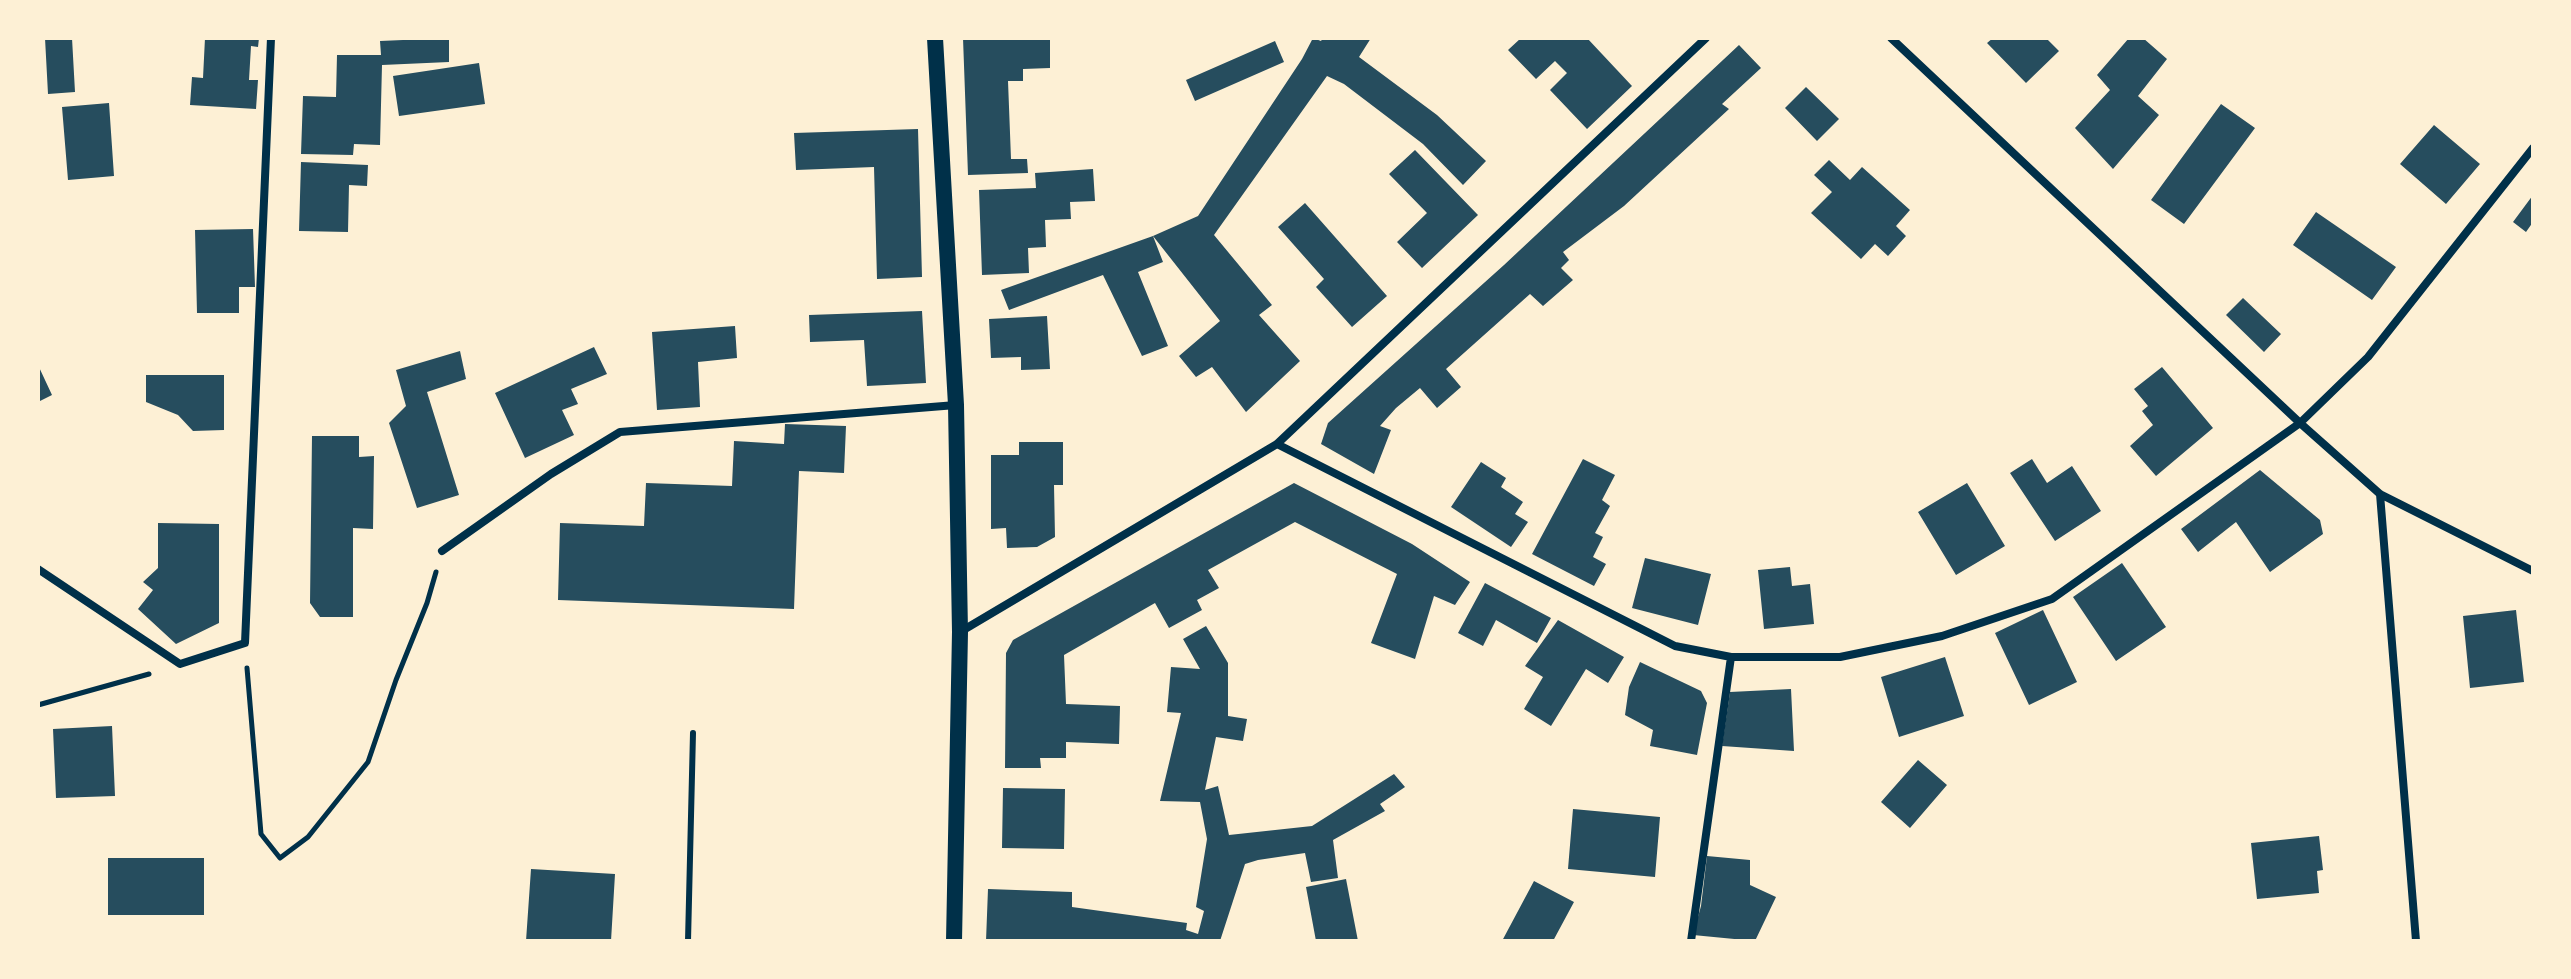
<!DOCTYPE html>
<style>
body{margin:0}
#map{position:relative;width:2571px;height:979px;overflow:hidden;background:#fdf0d5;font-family:"Alegreya Sans",sans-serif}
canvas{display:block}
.frame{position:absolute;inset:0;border:40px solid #fdf0d5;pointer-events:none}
</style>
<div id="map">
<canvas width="2571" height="979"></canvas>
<div class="frame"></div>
</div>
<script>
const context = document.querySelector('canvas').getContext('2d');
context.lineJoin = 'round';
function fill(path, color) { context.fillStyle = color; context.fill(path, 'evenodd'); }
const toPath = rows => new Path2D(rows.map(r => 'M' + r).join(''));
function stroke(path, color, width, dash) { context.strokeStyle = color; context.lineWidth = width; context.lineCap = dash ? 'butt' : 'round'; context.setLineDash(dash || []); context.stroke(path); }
const building = toPath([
 [45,38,72,38,75,92,48,94],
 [205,38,259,38,258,47,251,46,249,80,258,80,256,109,190,105,192,77,203,78],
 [449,38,449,62,382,65,380,145,354,144,353,155,301,154,303,96,336,97,337,55,381,55,380,41],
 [963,38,1050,38,1050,68,1023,69,1023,81,1008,81,1011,159,1027,159,1028,173,968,175],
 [1313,38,1321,41,1323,38,1371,38,1359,57,1437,115,1486,161,1463,185,1423,144,1344,84,1327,76,1214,235,1272,305,1259,315,1300,361,1246,412,1212,367,1196,377,1179,356,1220,321,1153,236,1163,262,1138,272,1168,346,1142,356,1103,275,1009,310,1001,290,1153,236,1198,216,1302,59],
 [1521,38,1587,38,1632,86,1587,129,1550,90,1567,73,1555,61,1536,79,1508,50],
 [1993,38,2046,38,2059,51,2026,83,1987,43],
 [2129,38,2143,38,2167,59,2138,96,2159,115,2113,169,2075,128,2110,90,2097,75],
 [1275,41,1284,62,1195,101,1186,80],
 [1739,45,1761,68,1722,104,1729,109,1624,206,1563,252,1569,260,1561,268,1573,280,1543,306,1530,294,1446,369,1461,387,1437,408,1420,388,1396,408,1380,426,1391,430,1374,474,1321,444,1328,423,1504,265],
 [479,63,485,104,399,116,393,76],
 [1806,87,1839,119,1817,141,1785,108],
 [109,103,114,176,68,180,62,107],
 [2221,104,2255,128,2184,224,2151,200],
 [2434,125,2480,164,2446,204,2400,164],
 [918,129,922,277,877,279,874,167,796,170,794,133],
 [1415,150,1478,215,1422,268,1397,242,1427,213,1389,174],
 [1829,160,1850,180,1862,167,1910,210,1896,226,1906,236,1888,256,1875,244,1861,259,1811,213,1832,192,1814,175],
 [301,162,368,165,367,186,349,185,348,232,299,231],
 [1093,169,1095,201,1070,202,1071,219,1045,220,1046,247,1028,248,1029,273,982,275,979,190,1036,188,1035,173],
 [2533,195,2533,222,2526,232,2513,222],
 [1305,203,1387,296,1352,327,1316,287,1324,279,1278,227],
 [2316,212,2396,267,2372,300,2293,245],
 [253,229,255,287,239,287,239,313,197,313,195,230],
 [2243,298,2281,334,2264,352,2226,315],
 [922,311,926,383,867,386,864,340,810,342,809,315],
 [1047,316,1050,369,1021,370,1021,357,991,358,989,319],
 [735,326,737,358,698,362,700,407,657,410,652,332],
 [594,347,607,374,571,389,578,404,562,410,574,435,525,458,495,393],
 [460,351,466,379,427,392,459,495,417,508,389,423,406,406,396,370],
 [38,365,52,395,38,402],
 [2162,367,2213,428,2156,476,2130,446,2153,425,2142,411,2148,406,2134,389],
 [146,375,224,375,224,430,193,431,178,415,146,402],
 [785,424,846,426,844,473,799,471,794,609,558,600,560,523,644,526,646,483,732,486,734,441,784,444],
 [312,436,359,436,359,457,374,456,373,529,353,528,353,617,320,617,310,603],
 [1019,442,1063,442,1063,485,1054,485,1055,537,1037,547,1007,548,1006,528,991,529,991,455,1019,455],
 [1583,459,1615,475,1602,500,1610,506,1595,533,1603,537,1593,557,1606,564,1594,586,1532,554],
 [2032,459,2047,483,2072,466,2101,511,2055,541,2010,473],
 [1481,462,1506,478,1501,487,1523,502,1515,514,1528,522,1511,547,1451,507],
 [2260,470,2320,520,2323,534,2270,572,2236,522,2198,552,2181,529],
 [1294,483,1412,544,1470,582,1455,605,1434,596,1415,659,1371,643,1397,574,1295,522,1208,570,1219,588,1197,600,1202,610,1169,628,1155,603,1064,655,1066,704,1120,706,1119,744,1066,742,1066,758,1040,758,1041,768,1005,768,1006,653,1013,640],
 [1967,483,2005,546,1956,575,1918,512],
 [158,523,219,524,219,623,176,644,138,609,153,590,143,582,158,568],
 [1645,558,1711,574,1698,625,1632,608],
 [2122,563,2166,627,2116,661,2073,597],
 [1790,567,1792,586,1810,584,1814,624,1764,629,1758,570],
 [1485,583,1551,618,1537,643,1496,620,1483,646,1458,633],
 [2043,610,2077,682,2029,705,1995,633],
 [2516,610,2524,682,2470,688,2463,616],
 [1558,620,1624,657,1608,683,1586,669,1551,726,1524,709,1543,677,1525,666],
 [1206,626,1228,663,1228,716,1247,719,1243,741,1216,737,1205,790,1218,786,1229,835,1312,826,1394,774,1405,787,1380,804,1385,811,1333,840,1338,878,1311,882,1305,853,1258,860,1245,864,1220,941,986,941,988,889,1072,892,1072,907,1187,923,1186,930,1198,934,1204,911,1196,907,1207,839,1200,802,1160,801,1181,713,1167,712,1171,667,1200,669,1183,639],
 [1945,657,1964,716,1899,737,1881,677],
 [1640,662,1701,691,1707,703,1697,755,1650,746,1653,730,1625,715,1629,687],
 [1791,689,1794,751,1722,746,1730,692],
 [112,726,115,796,56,798,53,729],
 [1918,760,1947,785,1910,828,1881,802],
 [1003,788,1065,789,1064,849,1002,848],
 [1573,809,1660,817,1655,877,1568,869],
 [2319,836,2323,870,2317,871,2319,893,2257,899,2251,843],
 [1707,856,1750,860,1750,885,1776,897,1755,941,1693,935,1701,906],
 [108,858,204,858,204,915,108,915],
 [531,869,615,874,611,941,526,941],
 [1346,879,1358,941,1316,941,1306,887],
 [1534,881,1574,902,1553,941,1502,941]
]);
const path = toPath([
 [247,668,261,834,280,858,308,837,368,762,396,680,427,603,436,572],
 [38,705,149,674]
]);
const service = toPath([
 [688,941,693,733]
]);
const minor = toPath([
 [1891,38,2300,423,2380,494,2533,571],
 [1277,444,1675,646,1731,657,1840,657,1942,636,2052,599,2300,423,2368,357,2533,148],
 [2380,494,2416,941],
 [442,551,551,474,620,432,956,405],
 [38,569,180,664,245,643,271,38],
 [960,632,1277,444,1706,38],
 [1691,941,1731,657]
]);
const secondary = toPath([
 [935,38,956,405,960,632,954,941]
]);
fill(building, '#264d5e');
stroke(path, '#003049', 5);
stroke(service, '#003049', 6);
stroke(minor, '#003049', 8);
stroke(secondary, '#003049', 16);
</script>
